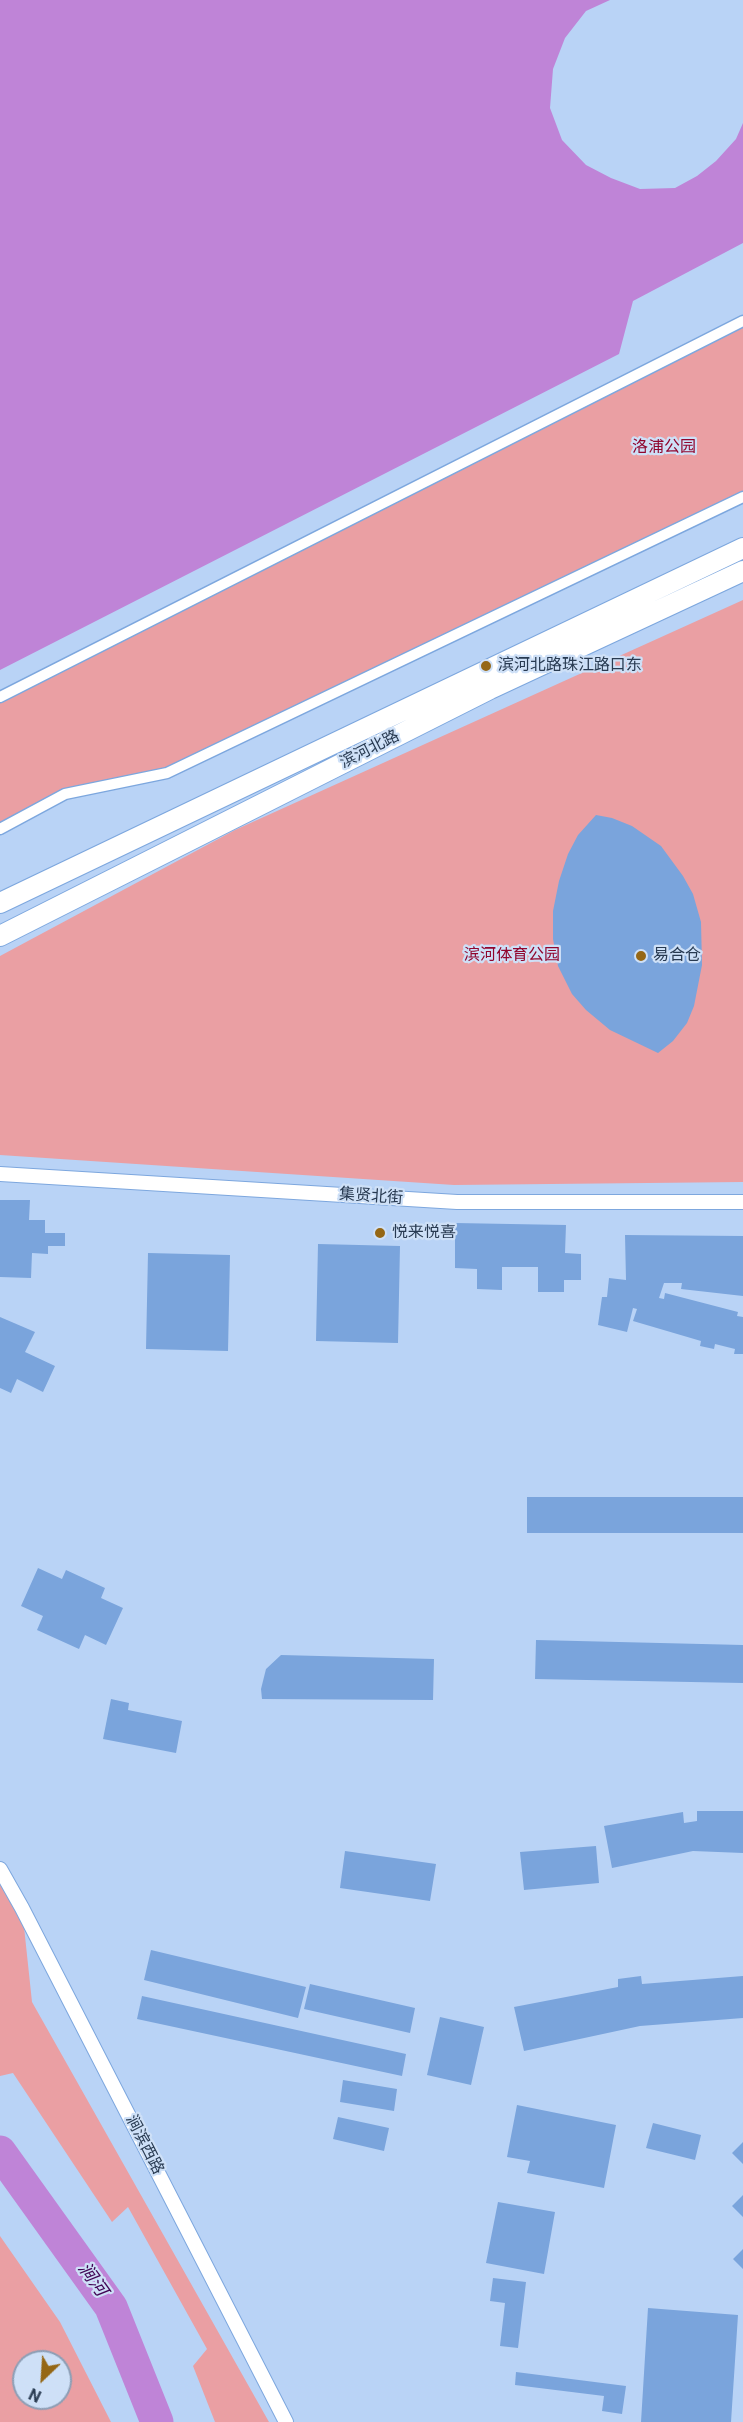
<!DOCTYPE html>
<meta charset="utf-8">
<style>
body{margin:0}
#map{position:relative;width:743px;height:2422px;overflow:hidden;background:#b9d3f6;font-family:Roboto,sans-serif}
canvas{display:block}
.north{position:absolute;left:12px;top:2350px;width:60px;height:60px;box-sizing:border-box;background:#cee0f7;border:2px solid #8c9eb5;border-radius:50%;rotate:205deg;font-size:16px;font-weight:700;line-height:24px;text-align:center;color:#283a51}
.north::after{content:'';display:block;margin:auto;width:21px;height:27px;background:#956715;clip-path:polygon(50% 0,100% 100%,50% 72%,0 100%)}
</style>
<div id="map">
<canvas width="743" height="2422"></canvas>
<div class="north">N</div>
</div>
<script>
const context = document.querySelector('canvas').getContext('2d');
context.lineJoin = 'round';
function fill(path, color) { context.fillStyle = color; context.fill(path, 'evenodd'); }
const toPath = rows => new Path2D(rows.map(r => 'M' + r).join(''));
function stroke(path, color, width, dash) { context.strokeStyle = color; context.lineWidth = width; context.lineCap = dash ? 'butt' : 'round'; context.setLineDash(dash || []); context.stroke(path); }
function drawText(font, color, halo, rows, align = 'center') {
  context.font = font + ' Roboto,"Noto Sans SC",sans-serif'; context.lineWidth = 4.5; context.setLineDash([]); context.textBaseline = 'middle'; context.strokeStyle = halo; context.fillStyle = color; for (const [text, x, y, turn = 0] of rows) {
    context.save(); context.translate(x, y); context.rotate((+turn || 0) * Math.PI / 180); context.textAlign = isNaN(turn) ? turn : align; if (halo) context.strokeText(text, 0, 0); context.fillText(text, 0, 0); context.restore();
  }
}
const green = toPath([
 [743,321,743,497,167,773,65,794,0,829,0,697],
 [743,600,743,1182,454,1185,0,1155,0,956,235,830],
 [0,1878,22,1908,32,2002,269,2422,215,2422,193,2366,207,2349,128,2207,112,2222,13,2073,0,2076],
 [0,2236,60,2322,111,2422,0,2422],
 [24,2362,60,2362,60,2398,24,2398]
]);
const water = toPath([
 [0,0,610,0,586,11,565,38,553,69,550,108,562,140,586,165,611,178,640,189,675,188,697,176,716,161,736,139,743,123,743,243,633,301,619,354,0,670]
]);
const river = toPath([
 [0,2152,111,2307,157,2422]
]);
const building = toPath([
 [596,815,612,818,632,826,661,846,683,876,693,894,701,922,702,965,694,1006,687,1023,673,1041,658,1053,610,1030,586,1010,572,994,558,966,553,939,553,911,559,881,568,854,578,835],
 [0,1200,30,1200,29,1220,45,1220,45,1233,65,1233,65,1246,48,1246,48,1254,32,1253,31,1278,0,1277],
 [455,1223,566,1225,565,1253,581,1254,581,1280,564,1280,564,1292,538,1292,538,1267,502,1267,502,1290,477,1289,477,1269,455,1268],
 [625,1235,743,1236,743,1296,681,1289,682,1283,664,1283,659,1298,664,1299,665,1293,738,1312,737,1316,743,1317,743,1354,734,1354,735,1349,715,1344,714,1349,700,1346,701,1341,633,1321,637,1309,633,1308,627,1332,598,1325,602,1297,607,1297,609,1278,626,1280],
 [318,1244,400,1246,398,1343,316,1341],
 [148,1253,230,1255,228,1351,146,1349],
 [0,1317,35,1332,25,1352,55,1366,43,1392,17,1379,11,1393,0,1388],
 [527,1497,743,1497,743,1533,527,1533],
 [38,1568,62,1579,66,1570,105,1588,101,1598,123,1608,106,1645,85,1635,79,1649,37,1630,43,1616,21,1606],
 [536,1640,743,1645,743,1683,535,1679],
 [281,1655,434,1659,433,1700,262,1699,261,1689,266,1669],
 [111,1699,129,1703,128,1710,182,1721,176,1753,103,1739],
 [697,1811,743,1811,743,1853,693,1851,612,1868,604,1826,683,1812,684,1823,697,1821],
 [596,1846,599,1883,524,1890,520,1852],
 [345,1851,436,1864,430,1901,340,1888],
 [151,1950,306,1987,298,2018,144,1980],
 [641,1976,642,1984,743,1976,743,2018,640,2026,524,2051,514,2007,618,1987,618,1979],
 [310,1984,415,2008,410,2033,304,2009],
 [142,1996,406,2054,402,2076,137,2019],
 [440,2017,484,2027,471,2085,427,2075],
 [343,2080,397,2089,394,2111,340,2102],
 [517,2105,616,2125,604,2188,527,2173,530,2161,507,2157],
 [338,2117,389,2128,384,2151,333,2139],
 [653,2123,701,2135,695,2160,646,2148],
 [743,2142,743,2164,732,2153],
 [743,2195,743,2217,732,2206],
 [498,2202,555,2212,544,2274,486,2263],
 [743,2249,743,2269,733,2259],
 [493,2278,526,2282,518,2348,500,2346,505,2303,490,2301],
 [648,2308,738,2315,731,2422,641,2422],
 [516,2372,626,2386,622,2414,602,2411,604,2396,515,2385]
]);
const pedestrian = toPath([
 [0,697,743,321],
 [0,829,65,794,167,773,743,497]
]);
const minor = toPath([
 [0,1174,457,1202,743,1202],
 [0,1869,22,1908,286,2422]
]);
const secondary = toPath([
 [0,903,743,548],
 [0,936,490,689,743,571]
]);
const markers = [
 [486,666,6,"#956715"],
 [641,956,6,"#956715"],
 [380,1233,6,"#956715"]
];
const parkNames = [
 ["洛浦公园",664,448],
 ["滨河体育公园",512,956]
];
const poiNames = [
 ["滨河北路珠江路口东",498,666],
 ["易合仓",653,956],
 ["悦来悦喜",392,1233]
];
const streetNames = [
 ["滨河北路",370,750,-27],
 ["集贤北街",371,1197,4],
 ["涧滨西路",144,2145,63]
];
const waterNames = [
 ["涧河",92,2280,54]
];
fill(green, '#ea9fa3');
fill(water, '#bf84d7');
stroke(river, '#bf84d7', 33);
fill(building, '#7aa4dc');
stroke(pedestrian, '#7da7de', 13);
stroke(minor, '#7da7de', 16);
stroke(secondary, '#7da7de', 22);
stroke(pedestrian, '#fff', 10);
stroke(minor, '#fff', 14);
stroke(secondary, '#fff', 20);
for (const [x, y, r, color] of markers) { const dot = new Path2D(); dot.arc(x, y, r, 0, 2 * Math.PI); context.fillStyle = color; context.fill(dot); stroke(dot, '#cee0f7', 2); }
drawText('16px', '#90052d', '#cee0f7', parkNames);
drawText('16px', '#283a51', '#cee0f7', poiNames, 'left');
drawText('16px', '#283a51', '#cee0f7', streetNames);
drawText('italic 18px', '#420655', '#cee0f7', waterNames);
</script>
